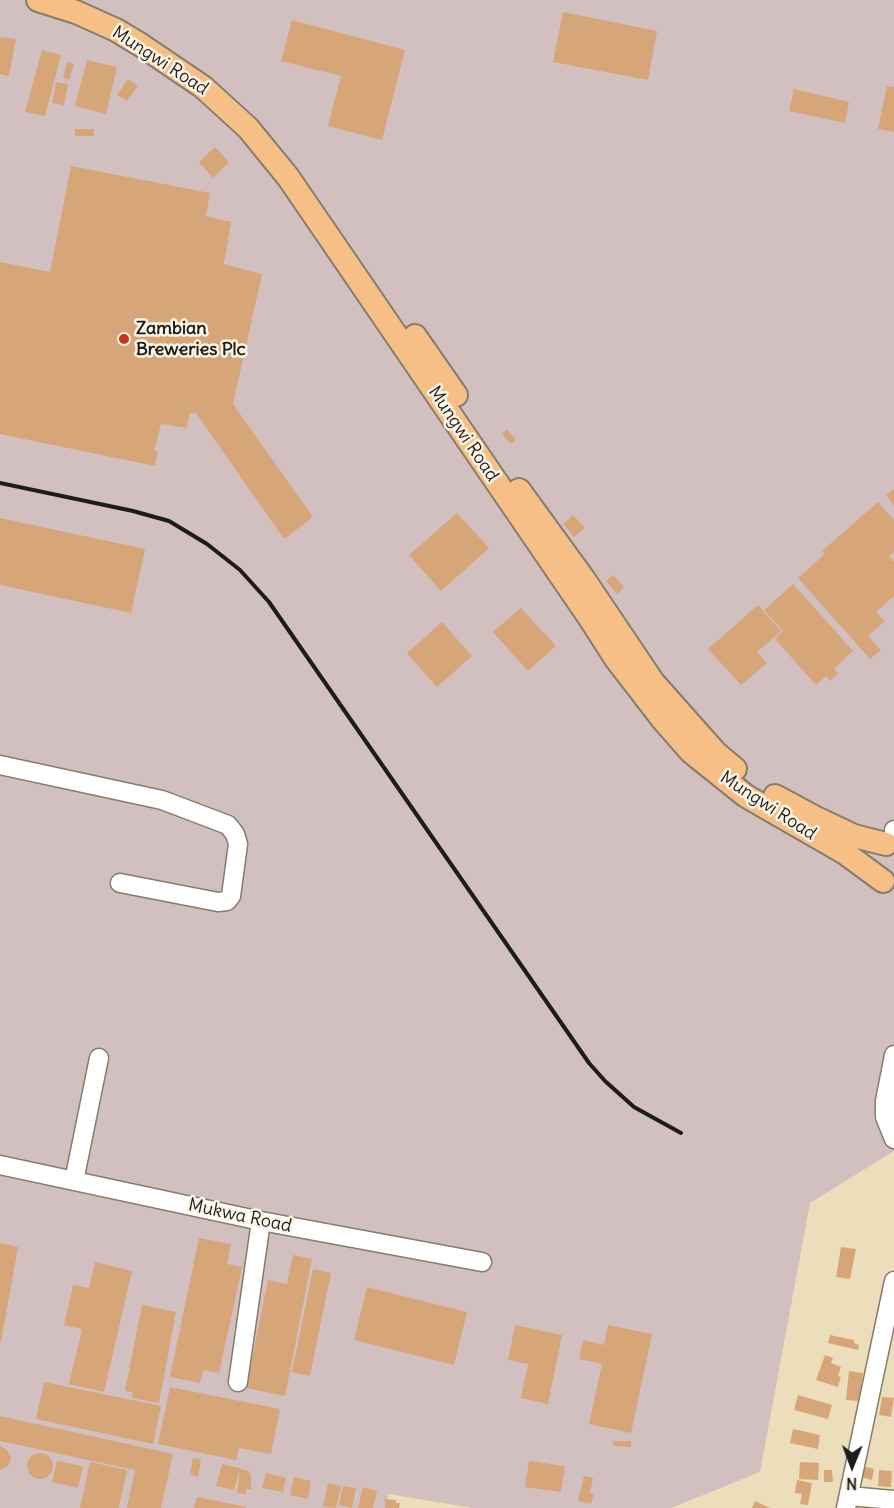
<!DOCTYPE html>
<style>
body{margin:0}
#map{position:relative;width:894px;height:1508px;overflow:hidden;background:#ecdeba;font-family:Delius,sans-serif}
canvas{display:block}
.north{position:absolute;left:822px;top:1436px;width:60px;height:60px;-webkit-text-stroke:4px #fcf5e5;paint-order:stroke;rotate:181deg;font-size:16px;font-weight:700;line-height:24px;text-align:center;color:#1c1c1c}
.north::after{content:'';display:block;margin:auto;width:21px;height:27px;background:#1c1c1c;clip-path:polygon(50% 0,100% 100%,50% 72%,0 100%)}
</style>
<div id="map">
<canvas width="894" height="1508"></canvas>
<div class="north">N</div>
</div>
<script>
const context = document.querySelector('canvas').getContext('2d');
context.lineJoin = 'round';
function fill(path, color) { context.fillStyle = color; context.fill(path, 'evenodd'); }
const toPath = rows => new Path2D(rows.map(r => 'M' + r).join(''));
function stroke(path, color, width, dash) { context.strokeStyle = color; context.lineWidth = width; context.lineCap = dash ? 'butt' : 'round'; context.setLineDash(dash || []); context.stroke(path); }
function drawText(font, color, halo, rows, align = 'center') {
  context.font = font + ' Delius,sans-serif'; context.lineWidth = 5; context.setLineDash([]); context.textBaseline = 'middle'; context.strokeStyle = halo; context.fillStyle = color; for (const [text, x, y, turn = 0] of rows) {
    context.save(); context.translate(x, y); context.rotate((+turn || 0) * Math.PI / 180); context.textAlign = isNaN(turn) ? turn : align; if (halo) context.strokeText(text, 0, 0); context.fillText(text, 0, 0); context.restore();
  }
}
const industrial = toPath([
 [0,0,894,0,894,1151,810,1203,760,1472,671,1508,473,1508,389,1494,385,1508,0,1508]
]);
const building = toPath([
 [563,12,657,31,648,80,553,62],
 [292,20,405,50,382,140,328,126,341,76,281,61],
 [0,37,16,39,9,76,0,74],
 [42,50,61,55,45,116,25,112],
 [87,60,117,67,106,114,75,106],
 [67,62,74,64,69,80,63,78],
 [128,79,138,86,127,101,117,95],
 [56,82,68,84,64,105,52,103],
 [887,86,894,87,894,132,878,129],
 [794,89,849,102,845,123,789,111],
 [75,129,94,129,94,136,75,136],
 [215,147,229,162,213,178,199,162],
 [71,166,210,193,206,216,231,222,224,264,262,274,233,404,313,517,284,539,196,413,190,413,187,428,161,424,154,451,158,451,155,466,0,434,0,262,50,272],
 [507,429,516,440,511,444,502,434],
 [894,489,894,506,886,495],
 [878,502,894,520,894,552,889,556,894,562,894,596,876,612,885,621,868,636,881,650,870,659,798,578,825,554,822,551],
 [457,513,489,548,441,591,409,555],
 [573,515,585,528,574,537,563,524],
 [0,518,145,549,131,613,0,585],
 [613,575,624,587,617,594,606,581],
 [793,584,853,651,834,669,839,673,830,681,826,676,816,685,775,639,783,631,764,610],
 [758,605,781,631,757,652,767,663,741,685,708,649],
 [521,608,556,646,528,671,493,632],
 [442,622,472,656,437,687,407,653],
 [199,1238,231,1244,227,1264,242,1267,219,1373,203,1370,200,1383,170,1377],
 [0,1243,18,1247,1,1342,0,1342],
 [841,1247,856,1249,850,1279,836,1277],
 [293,1255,312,1259,285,1396,246,1388,268,1280,287,1284],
 [95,1262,132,1271,104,1392,69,1384,82,1329,64,1325,73,1285,89,1288],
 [313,1269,331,1273,310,1376,292,1372],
 [367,1287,467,1312,454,1365,354,1340],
 [142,1305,176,1312,159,1403,132,1398,133,1392,125,1391],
 [515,1325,562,1335,548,1404,521,1398,528,1364,508,1360],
 [608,1325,652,1334,631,1433,589,1424,602,1364,579,1359,583,1340,604,1345],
 [830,1335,854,1340,854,1343,859,1345,858,1350,828,1343],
 [825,1355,833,1358,831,1363,841,1367,838,1376,841,1377,838,1387,816,1380],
 [849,1371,863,1373,859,1401,846,1400],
 [44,1382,161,1406,153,1444,36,1419],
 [170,1387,280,1409,271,1454,239,1448,236,1460,158,1444],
 [798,1395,832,1405,828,1419,794,1410],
 [882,1397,894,1398,891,1417,879,1415],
 [0,1416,173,1454,161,1508,127,1508,135,1470,0,1441],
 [793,1429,820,1435,818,1449,790,1443],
 [613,1441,631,1441,631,1447,613,1446],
 [0,1446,7,1450,11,1457,9,1465,0,1470],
 '27 1466a13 13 0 1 1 26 0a13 13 0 1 1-26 0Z',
 [193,1458,201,1459,198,1477,190,1475],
 [57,1461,83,1466,78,1488,52,1482],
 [529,1461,565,1466,561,1492,525,1487],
 [90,1462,127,1470,119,1508,80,1508],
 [800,1462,819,1463,818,1480,799,1479],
 [222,1464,240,1468,234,1490,216,1486],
 [863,1466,874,1469,872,1480,861,1477],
 [240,1469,249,1471,251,1476,251,1489,246,1489,246,1494,237,1493],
 [824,1470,832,1470,833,1482,824,1482],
 [879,1470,892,1471,891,1487,878,1486],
 [266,1473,286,1478,283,1492,262,1488],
 [584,1476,593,1478,590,1493,594,1494,591,1504,578,1501],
 [294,1477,311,1481,308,1499,290,1495],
 [797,1480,812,1483,808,1505,800,1504,802,1494,795,1493],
 [328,1483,341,1486,336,1508,323,1507],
 [343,1486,356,1488,352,1508,339,1505],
 [363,1487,377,1491,373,1508,358,1508],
 [197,1497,246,1507,246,1508,194,1508],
 [385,1499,396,1500,396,1503,400,1503,399,1508,385,1508],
 [755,1501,770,1508,752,1508]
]);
const minor = toPath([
 [0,765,162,800,228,825,235,834,238,844,231,896,227,901,218,902,120,883],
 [894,837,894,830],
 [894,1055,885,1101,885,1117,894,1139],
 [0,1165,261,1221,482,1262],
 [74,1181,99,1058],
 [238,1382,261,1221],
 [849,1496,894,1500],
 [846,1508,894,1281]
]);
const major = toPath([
 [38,0,76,12,116,30,141,45,203,87,248,128,288,177,591,620,616,659,663,720,691,752,746,796,845,853,883,881],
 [415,336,456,395],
 [519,490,583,578,653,682,716,753,735,769],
 [775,796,816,818,854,836,886,844]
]);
const rail = toPath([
 [0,483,133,511,169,521,207,544,240,570,269,602,589,1063,605,1081,634,1107,681,1133]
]);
const markers = [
 [124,339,6,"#c8321e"]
];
const streetNames = [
 ["Mungwi Road",160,61,33],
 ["Mungwi Road",463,434,56],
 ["Mungwi Road",768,806,33],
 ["Mukwa Road",240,1216,12]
];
const poiNames = [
 ["Zambian",136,329],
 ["Breweries Plc",136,350]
];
fill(industrial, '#d2bfc0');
fill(building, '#d7a678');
stroke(minor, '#847d6b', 21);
stroke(major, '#847d6b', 26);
stroke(minor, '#fff', 18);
stroke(major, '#f5bf86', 22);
stroke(rail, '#1c1c1c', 4);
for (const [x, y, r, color] of markers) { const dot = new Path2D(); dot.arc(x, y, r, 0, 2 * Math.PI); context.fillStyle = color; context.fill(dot); stroke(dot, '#fcf5e5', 2); }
drawText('18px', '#1c1c1c', '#fcf5e5', streetNames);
drawText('bold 18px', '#1c1c1c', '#fcf5e5', poiNames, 'left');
</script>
